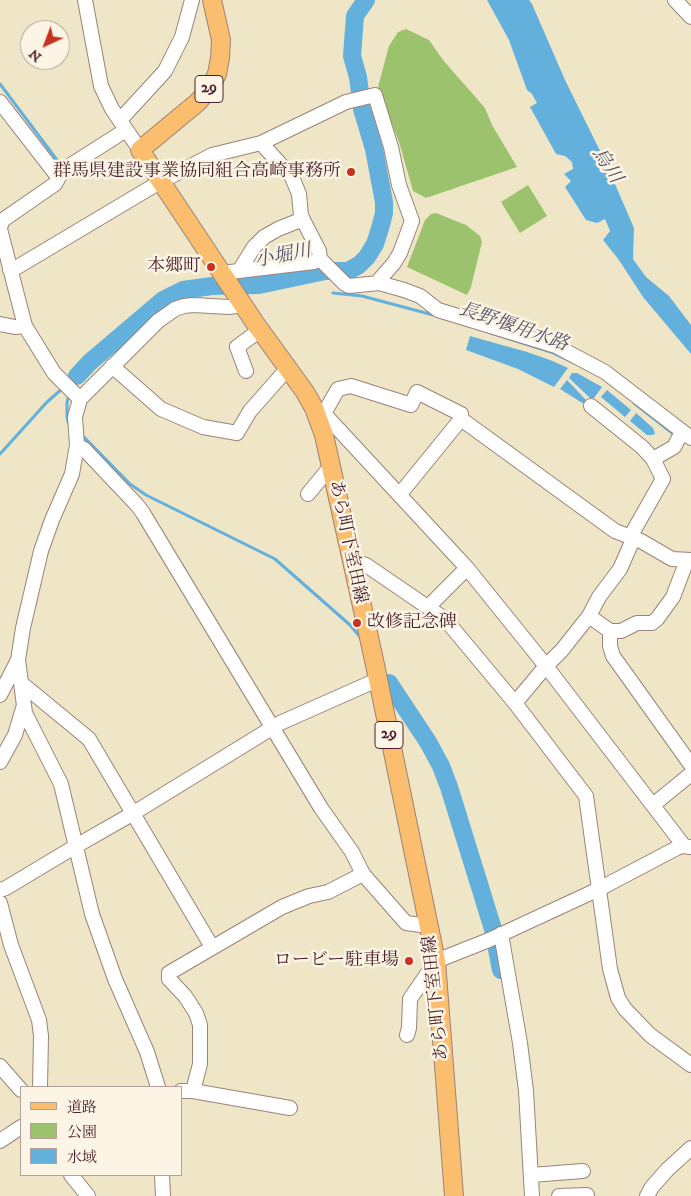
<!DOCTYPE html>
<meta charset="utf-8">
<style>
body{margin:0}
#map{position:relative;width:691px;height:1196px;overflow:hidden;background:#eee6c7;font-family:"IM FELL DW Pica","Noto Serif JP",serif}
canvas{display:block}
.legend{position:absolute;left:20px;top:1086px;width:162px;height:90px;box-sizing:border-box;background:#fcf5e5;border:1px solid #b59f9b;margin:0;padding:6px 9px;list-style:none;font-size:15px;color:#4a1f2b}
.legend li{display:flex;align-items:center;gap:10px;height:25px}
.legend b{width:25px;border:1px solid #b59f9b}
.north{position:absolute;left:20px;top:20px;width:50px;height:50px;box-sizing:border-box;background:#fcf5e5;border:1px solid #b59f9b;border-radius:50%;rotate:223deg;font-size:14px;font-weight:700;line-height:20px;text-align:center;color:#4a1f2b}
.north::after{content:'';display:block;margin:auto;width:18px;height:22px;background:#c8321e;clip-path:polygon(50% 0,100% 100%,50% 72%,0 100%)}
</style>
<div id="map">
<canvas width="691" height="1196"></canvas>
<ul class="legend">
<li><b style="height:6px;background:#fbbd6e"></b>道路</li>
<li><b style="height:14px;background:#9cc26d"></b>公園</li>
<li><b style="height:14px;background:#63b0dd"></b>水域</li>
</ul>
<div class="north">N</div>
</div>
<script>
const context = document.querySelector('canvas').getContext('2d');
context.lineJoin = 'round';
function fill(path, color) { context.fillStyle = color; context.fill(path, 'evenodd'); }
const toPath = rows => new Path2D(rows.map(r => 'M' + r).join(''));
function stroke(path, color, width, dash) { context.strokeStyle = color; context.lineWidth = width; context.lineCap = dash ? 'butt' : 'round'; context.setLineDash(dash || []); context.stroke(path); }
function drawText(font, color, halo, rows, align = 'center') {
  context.font = font + ' "IM FELL DW Pica","Noto Serif JP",serif'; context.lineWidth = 5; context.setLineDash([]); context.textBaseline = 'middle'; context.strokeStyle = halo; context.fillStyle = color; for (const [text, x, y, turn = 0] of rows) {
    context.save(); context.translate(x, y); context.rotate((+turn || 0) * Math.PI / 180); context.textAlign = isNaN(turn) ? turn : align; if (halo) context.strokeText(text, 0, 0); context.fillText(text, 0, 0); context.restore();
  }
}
const green = toPath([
 [406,29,429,40,443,60,485,108,492,125,517,167,426,198,413,191,399,142,378,87,389,46,398,32],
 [528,185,547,216,520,233,501,202],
 [436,213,466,225,480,236,482,242,471,287,467,295,407,267,425,220,431,214]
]);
const water = toPath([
 [487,0,529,0,532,4,565,80,605,161,634,228,633,259,646,277,669,296,691,325,691,354,643,297,619,260,603,240,610,231,605,219,597,223,586,220,565,187,571,181,564,174,573,169,572,162,565,156,556,154,530,107,537,103,532,94,527,90,509,40],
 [470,336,527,352,550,360,568,368,554,387,518,369,466,350],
 [572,373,577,373,602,387,594,398,590,398,569,378],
 [567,380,587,401,584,404,560,389],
 [607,390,631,410,625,417,601,397],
 [636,413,653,428,655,433,653,435,647,435,630,421]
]);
const stream = toPath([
 [0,84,57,160],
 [333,293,362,296,437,316],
 [491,333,551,352,574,363],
 [73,387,77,376],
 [69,395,67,402,67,416,68,422,71,425],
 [634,403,676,436],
 [81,434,130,484,146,495,275,559,350,625,361,638],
 [0,454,47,402,63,388]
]);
const river = toPath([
 [77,376,90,362,163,300,183,290,212,286,259,285,325,271,348,271,359,265,367,257,375,244,381,225,384,213,384,202,374,149,362,109,358,77,352,56,355,16,366,0],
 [389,683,428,742,441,766,449,787,493,929,501,970]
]);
const minor = toPath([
 [85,0,101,86,112,109,140,150],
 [675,0,691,17],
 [0,102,55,173,60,175],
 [120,120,165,71,182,37,192,0],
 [261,143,292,177,299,194,301,216,319,251,320,259,345,284,349,286,379,283,404,290,420,296,438,310,556,346,605,372,691,438],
 [0,227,3,220,55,184,63,170,126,130],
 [0,229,25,326,54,373,80,399],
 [10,270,19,266,160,182,212,155,261,143,346,102,375,95,391,147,399,185,412,221,400,253,394,263,380,279,379,283],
 [239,271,254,247,264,237,278,229,303,219],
 [222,273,314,262,320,259],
 [0,324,15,327,25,326],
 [112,366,161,409,203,427,237,433,250,411,288,368],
 [246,371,237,347,260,330],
 [314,408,329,419,467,568,546,666,684,846],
 [323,415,338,389,351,386,411,405,417,392,461,414,461,419],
 [77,445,84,449,137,505,143,513,321,808,352,852,363,874,406,923,421,925,428,922],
 [653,459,674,447,682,432],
 [308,494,331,466],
 [400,494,461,419,615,531,641,541,672,559,691,560],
 [352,561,366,565,445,619,515,703,586,796,610,969,618,998,625,1009,650,1035,691,1065],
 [429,606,467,568],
 [589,616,610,631,610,646,613,656,691,765],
 [610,631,621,631,637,623,652,623,657,619,673,597,687,560],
 [21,683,89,739,212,947],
 [0,695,18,660],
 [515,703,546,666,562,650,589,616,599,597,620,569,631,544,634,530,663,479,653,459,642,447,591,406],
 [0,762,15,735,24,705],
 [653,805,691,774],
 [0,890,6,888,76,846,132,814,280,723,377,680],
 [0,903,11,945,39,1020,41,1036,40,1087],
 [501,934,520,1043,526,1091,532,1196],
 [407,1035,409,1028,410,999,436,961,489,940,599,889,675,849,681,846,691,847],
 [0,1066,21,1090],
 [158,1087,147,1052,115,979,92,914,61,784,25,713,18,660,23,628,41,551,52,520,72,474,77,445,75,417,80,399,158,321,175,309,184,306,193,305,229,307,243,305],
 [181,1091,193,1091,290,1108],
 [193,1091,200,1064,200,1025,196,1013,185,996,169,979,169,973,282,907,309,896,328,892,363,874],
 [0,1141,21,1127],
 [71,1175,88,1196],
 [162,1175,163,1196],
 [531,1175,583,1171],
 [559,1196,587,1195],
 [647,1196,652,1187,667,1170,691,1148]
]);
const major = toPath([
 [212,0,221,40,220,58,217,74,210,88,198,102,140,150,255,323,305,392,314,408,324,435,374,660,436,961,454,1196]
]);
const markers = [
 [351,172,5,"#c8321e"],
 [211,267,5,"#c8321e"],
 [357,623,5,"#c8321e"],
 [409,961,5,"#c8321e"]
];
const shields = [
 [209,89,28],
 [389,735,28]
];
const shieldNames = [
 ["29",209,89],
 ["29",389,735]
];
const poiNames = [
 ["群馬県建設事業協同組合高崎事務所",341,172],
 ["本郷町",201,267],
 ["改修記念碑",367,623,"left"],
 ["ロービー駐車場",399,961]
];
const streetNames = [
 ["あら町下室田線",347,542,78],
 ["あら町下室田線",437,998,-96]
];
const waterNames = [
 ["烏川",606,166,57],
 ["小堀川",283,257,-11],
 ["長野堰用水路",513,328,19]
];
fill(green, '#9cc26d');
fill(water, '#63b0dd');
stroke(stream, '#63b0dd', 3);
stroke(river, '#63b0dd', 18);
stroke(minor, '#9c8279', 16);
stroke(major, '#9c8279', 20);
stroke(minor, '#fff', 14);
stroke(major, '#fbbd6e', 18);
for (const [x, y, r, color] of markers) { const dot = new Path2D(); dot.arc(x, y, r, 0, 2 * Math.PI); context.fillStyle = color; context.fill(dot); stroke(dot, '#fcf5e5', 2); }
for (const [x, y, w] of shields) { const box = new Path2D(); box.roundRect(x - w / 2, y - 13.5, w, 27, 4); context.fillStyle = '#fcf5e5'; context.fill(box); stroke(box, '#4a1f2b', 1); }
drawText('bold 16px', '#4a1f2b', null, shieldNames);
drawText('18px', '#4a1f2b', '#fcf5e5', poiNames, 'right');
drawText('18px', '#4a1f2b', '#fcf5e5', streetNames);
drawText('italic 19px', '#535269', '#fcf5e5', waterNames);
</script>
